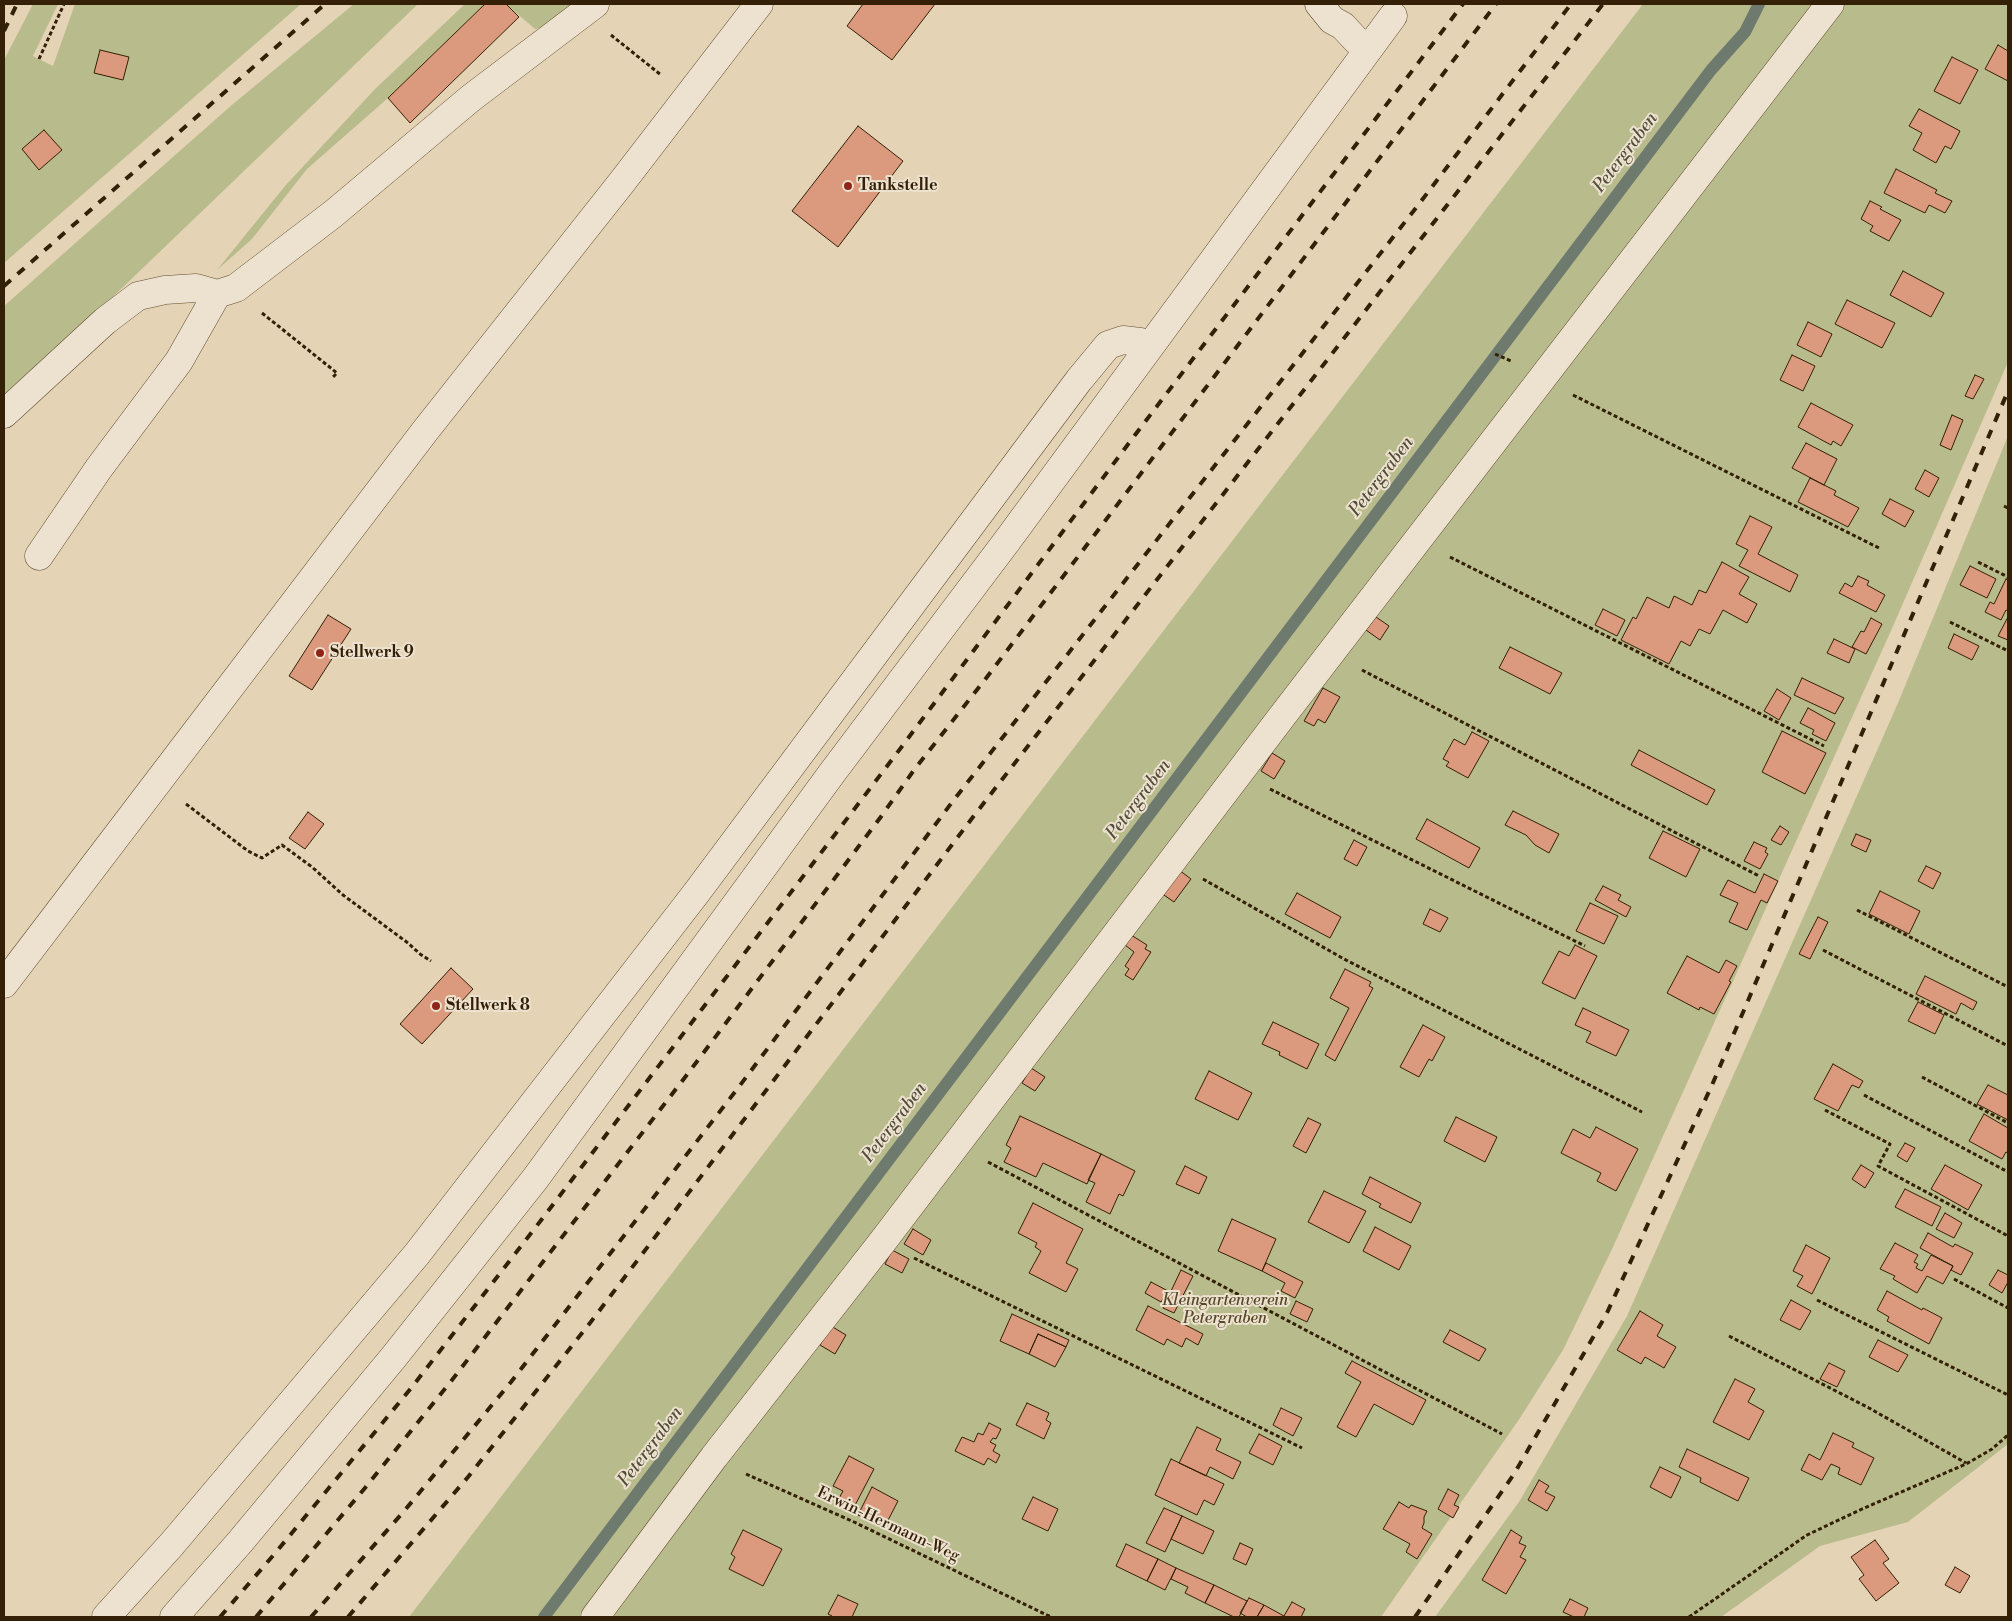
<!DOCTYPE html>
<style>
body{margin:0}
#map{position:relative;width:2012px;height:1621px;overflow:hidden;background:#e4d3b5;font-family:"Libre Bodoni",serif}
canvas{display:block}
.frame{position:absolute;inset:0;border:5px solid #342006;pointer-events:none}
</style>
<div id="map">
<canvas width="2012" height="1621"></canvas>
<div class="frame"></div>
</div>
<script>
const context = document.querySelector('canvas').getContext('2d');
context.lineJoin = 'round';
function fill(path, color) { context.fillStyle = color; context.fill(path, 'evenodd'); }
const toPath = rows => new Path2D(rows.map(r => 'M' + r).join(''));
function stroke(path, color, width, dash) { context.strokeStyle = color; context.lineWidth = width; context.lineCap = dash ? 'butt' : 'round'; context.setLineDash(dash || []); context.stroke(path); }
function drawText(font, color, halo, rows, align = 'center') {
  context.font = font + ' "Libre Bodoni",serif'; context.lineWidth = 4; context.setLineDash([]); context.textBaseline = 'middle'; context.strokeStyle = halo; context.fillStyle = color; for (const [text, x, y, turn = 0] of rows) {
    context.save(); context.translate(x, y); context.rotate((+turn || 0) * Math.PI / 180); context.textAlign = isNaN(turn) ? turn : align; if (halo) context.strokeText(text, 0, 0); context.fillText(text, 0, 0); context.restore();
  }
}
const green = toPath([
 [33,4,58,4,33,56,53,66,75,4,301,4,4,263,4,60],
 [354,4,418,4,97,312,4,396,4,306,233,104],
 [465,4,485,4,388,98,307,169,252,239,217,270,285,186,375,89],
 [506,4,579,4,545,27,535,29],
 [1643,4,1816,4,579,1617,409,1617],
 [1842,4,2008,4,2008,362,1890,633,1613,1247,1563,1350,1520,1418,1381,1617,609,1617],
 [2008,436,2008,1444,1908,1522,1820,1546,1721,1617,1435,1617,1519,1502,1627,1316,1898,703]
]);
const stream = toPath([
 [544,1617,1711,70,1745,32,1759,4]
]);
const building = toPath([
 [485,4,506,4,519,17,410,123,388,98,485,4],
 [863,4,935,4,892,60,847,26,863,4],
 [1998,45,2008,51,2008,81,1985,69,1998,45],
 [100,50,129,57,123,80,94,73,100,50],
 [1952,57,1978,70,1960,104,1934,91,1952,57],
 [1919,109,1960,131,1951,149,1945,146,1936,163,1913,150,1922,133,1909,126,1919,109],
 [858,126,903,161,838,247,792,211,858,126],
 [44,130,62,150,39,170,22,149,44,130],
 [1896,169,1937,190,1935,193,1952,201,1945,213,1929,205,1925,213,1884,193,1896,169],
 [1870,201,1882,207,1880,209,1901,220,1889,241,1870,231,1873,226,1861,219,1870,201],
 [1903,271,1944,293,1931,317,1890,295,1903,271],
 [1847,300,1895,323,1882,348,1835,324,1847,300],
 [1808,322,1832,334,1821,357,1797,345,1808,322],
 [1792,355,1815,366,1803,391,1780,380,1792,355],
 [1975,375,1984,379,1973,399,1965,396,1975,375],
 [1811,403,1853,425,1841,446,1833,441,1831,445,1798,427,1811,403],
 [1952,415,1963,420,1951,450,1940,445,1952,415],
 [1806,443,1837,459,1824,485,1792,468,1806,443],
 [1925,470,1939,478,1929,497,1915,489,1925,470],
 [1810,478,1836,491,1834,495,1859,508,1848,527,1798,502,1810,478],
 [1890,499,1914,511,1905,527,1882,514,1890,499],
 [1750,516,1772,527,1758,554,1798,575,1790,592,1739,566,1748,550,1736,544,1750,516],
 [1722,562,1749,577,1739,594,1757,604,1747,623,1723,610,1710,634,1699,629,1690,646,1681,641,1669,664,1621,640,1633,617,1636,619,1647,597,1669,608,1674,596,1692,605,1699,590,1706,593,1722,562],
 [1970,566,1996,579,1987,598,1960,585,1970,566],
 [1858,576,1869,581,1867,585,1885,595,1876,612,1839,593,1845,583,1852,587,1858,576],
 [2006,579,2008,580,2008,611,2006,610,2001,620,1985,612,1990,602,1994,604,2006,579],
 [1603,609,1625,620,1617,636,1595,625,1603,609],
 [328,615,351,629,312,690,289,676,328,615],
 [1376,617,1389,626,1380,640,1366,630,1376,617],
 [2008,617,2008,640,1998,636,2008,617],
 [1871,618,1882,624,1866,654,1852,647,1861,631,1864,632,1871,618],
 [1954,634,1979,646,1972,660,1948,648,1954,634],
 [1834,639,1855,649,1849,663,1827,653,1834,639],
 [1510,647,1562,673,1550,694,1499,668,1510,647],
 [1802,678,1844,698,1835,714,1794,695,1802,678],
 [1323,688,1340,697,1325,723,1318,719,1314,726,1304,721,1323,688],
 [1777,689,1791,698,1779,720,1764,711,1777,689],
 [1808,708,1835,723,1826,741,1812,734,1814,730,1800,723,1808,708],
 [1782,731,1826,753,1805,794,1762,772,1782,731],
 [1472,732,1489,741,1468,778,1446,766,1449,762,1443,759,1454,739,1465,745,1472,732],
 [1639,750,1715,790,1707,805,1631,765,1639,750],
 [1272,753,1285,761,1274,779,1261,771,1272,753],
 [1513,811,1559,834,1549,853,1535,845,1526,835,1505,825,1513,811],
 [308,812,324,824,305,849,289,838,308,812],
 [1427,819,1480,848,1469,868,1416,839,1427,819],
 [1780,826,1789,832,1781,845,1771,840,1780,826],
 [1663,831,1700,849,1686,877,1649,858,1663,831],
 [1856,834,1871,840,1866,852,1851,845,1856,834],
 [1354,840,1367,847,1357,866,1344,859,1354,840],
 [1754,842,1767,848,1765,852,1768,854,1760,869,1744,861,1754,842],
 [1926,866,1941,873,1933,889,1918,881,1926,866],
 [1179,870,1191,879,1174,902,1161,893,1179,870],
 [1764,874,1778,881,1767,903,1761,900,1747,930,1729,922,1738,903,1720,895,1728,880,1755,893,1764,874],
 [1603,886,1621,895,1618,900,1631,907,1626,917,1595,900,1603,886],
 [1880,891,1920,911,1909,934,1869,914,1880,891],
 [1297,893,1341,917,1330,938,1285,914,1297,893],
 [1590,903,1618,916,1604,944,1576,931,1590,903],
 [1430,909,1448,918,1440,932,1423,924,1430,909],
 [1818,917,1828,922,1810,959,1799,954,1818,917],
 [1131,935,1147,945,1145,949,1151,952,1133,980,1125,975,1129,969,1125,966,1134,952,1125,945,1131,935],
 [1575,945,1597,956,1575,999,1542,983,1559,951,1569,956,1575,945],
 [1687,956,1719,973,1726,960,1737,966,1729,981,1731,982,1714,1014,1700,1007,1699,1010,1667,993,1687,956],
 [451,968,473,989,422,1044,400,1024,451,968],
 [1345,969,1371,982,1369,986,1373,988,1335,1061,1325,1055,1349,1008,1330,998,1345,969],
 [1925,976,1977,1002,1973,1010,1961,1003,1956,1014,1916,994,1925,976],
 [1918,1002,1944,1015,1935,1034,1908,1021,1918,1002],
 [1583,1008,1629,1030,1616,1056,1586,1042,1591,1032,1575,1025,1583,1008],
 [1273,1022,1319,1044,1307,1069,1279,1055,1280,1052,1262,1044,1273,1022],
 [1423,1025,1445,1037,1432,1061,1429,1059,1419,1077,1400,1067,1423,1025],
 [1833,1064,1863,1081,1859,1088,1852,1085,1838,1111,1814,1099,1833,1064],
 [1031,1068,1045,1077,1035,1091,1022,1083,1031,1068],
 [1209,1071,1252,1093,1238,1120,1195,1099,1209,1071],
 [1988,1085,2008,1095,2008,1120,1977,1104,1988,1085],
 [1984,1114,2008,1128,2008,1153,2006,1152,2002,1159,1969,1141,1984,1114],
 [1020,1116,1101,1154,1087,1184,1043,1163,1036,1177,1004,1162,1011,1148,1006,1145,1020,1116],
 [1456,1117,1497,1137,1485,1162,1444,1141,1456,1117],
 [1308,1118,1321,1124,1306,1153,1293,1146,1308,1118],
 [1596,1127,1638,1149,1616,1191,1597,1181,1601,1173,1561,1153,1573,1129,1590,1138,1596,1127],
 [1905,1143,1915,1148,1907,1162,1897,1156,1905,1143],
 [1101,1154,1135,1171,1123,1196,1119,1194,1110,1214,1086,1202,1095,1183,1088,1180,1101,1154],
 [1861,1165,1874,1173,1865,1188,1852,1179,1861,1165],
 [1945,1165,1982,1185,1968,1210,1931,1189,1945,1165],
 [1185,1166,1207,1177,1199,1194,1176,1184,1185,1166],
 [1370,1177,1421,1203,1411,1223,1379,1207,1381,1204,1362,1194,1370,1177],
 [1905,1189,1941,1207,1932,1226,1895,1207,1905,1189],
 [1324,1191,1366,1211,1349,1243,1308,1222,1324,1191],
 [1033,1203,1083,1229,1066,1263,1078,1269,1066,1292,1029,1273,1041,1251,1035,1247,1037,1243,1018,1233,1033,1203],
 [1945,1213,1962,1223,1954,1238,1936,1229,1945,1213],
 [1232,1219,1276,1239,1262,1271,1218,1251,1232,1219],
 [1375,1227,1411,1246,1399,1270,1363,1251,1375,1227],
 [913,1229,931,1240,923,1255,904,1244,913,1229],
 [1928,1233,1953,1247,1955,1244,1973,1253,1961,1275,1951,1270,1953,1266,1920,1248,1928,1233],
 [1895,1243,1918,1255,1914,1262,1918,1264,1916,1268,1922,1271,1931,1255,1953,1266,1943,1284,1927,1276,1917,1293,1893,1279,1895,1276,1880,1269,1895,1243],
 [1806,1245,1830,1258,1812,1294,1797,1286,1803,1276,1793,1271,1806,1245],
 [892,1250,909,1259,902,1273,885,1264,892,1250],
 [1266,1263,1303,1282,1295,1298,1281,1291,1285,1283,1262,1271,1266,1263],
 [1181,1270,1193,1276,1174,1313,1163,1308,1181,1270],
 [1998,1270,2008,1275,2008,1282,2002,1293,1989,1285,1998,1270],
 [1151,1282,1168,1291,1161,1302,1145,1293,1151,1282],
 [1887,1291,1922,1310,1923,1308,1942,1318,1929,1344,1887,1321,1889,1317,1877,1310,1887,1291],
 [1791,1300,1811,1311,1800,1330,1780,1320,1791,1300],
 [1296,1301,1313,1309,1307,1322,1290,1314,1296,1301],
 [1148,1306,1203,1334,1198,1345,1186,1338,1182,1347,1167,1339,1164,1345,1136,1330,1148,1306],
 [1640,1311,1663,1325,1657,1336,1676,1347,1664,1368,1645,1357,1641,1364,1617,1350,1640,1311],
 [1012,1314,1069,1340,1066,1347,1038,1334,1029,1354,1000,1341,1012,1314],
 [831,1326,846,1335,835,1354,820,1345,831,1326],
 [1450,1330,1486,1349,1479,1361,1443,1342,1450,1330],
 [1038,1334,1066,1347,1055,1367,1029,1354,1038,1334],
 [1878,1340,1908,1355,1898,1372,1869,1357,1878,1340],
 [1352,1361,1426,1400,1413,1425,1374,1404,1356,1437,1337,1427,1361,1382,1345,1373,1352,1361],
 [1829,1363,1845,1371,1837,1387,1820,1379,1829,1363],
 [1735,1379,1755,1389,1748,1402,1764,1411,1749,1440,1713,1422,1735,1379],
 [1027,1403,1049,1413,1046,1420,1051,1423,1044,1439,1016,1425,1027,1403],
 [1281,1408,1302,1418,1293,1436,1273,1425,1281,1408],
 [989,1423,1001,1429,996,1439,993,1438,990,1442,996,1445,993,1451,1000,1455,996,1463,988,1458,984,1465,955,1451,962,1437,974,1442,978,1433,983,1435,989,1423],
 [1197,1427,1221,1439,1216,1450,1241,1462,1233,1479,1210,1467,1206,1476,1179,1463,1197,1427],
 [1833,1433,1854,1443,1852,1447,1874,1458,1861,1485,1838,1474,1840,1468,1831,1464,1822,1480,1801,1470,1809,1454,1820,1460,1833,1433],
 [1259,1434,1282,1446,1273,1465,1249,1453,1259,1434],
 [1687,1449,1749,1478,1738,1501,1700,1482,1701,1478,1679,1467,1687,1449],
 [849,1456,874,1469,853,1509,837,1502,843,1491,833,1486,849,1456],
 [1171,1459,1224,1484,1214,1505,1204,1500,1197,1515,1155,1495,1171,1459],
 [1660,1467,1681,1477,1671,1498,1650,1487,1660,1467],
 [1539,1480,1549,1486,1545,1492,1555,1497,1547,1511,1528,1500,1539,1480],
 [872,1487,898,1501,884,1528,858,1515,872,1487],
 [1448,1489,1459,1495,1454,1505,1459,1507,1453,1518,1438,1509,1448,1489],
 [1033,1497,1058,1509,1048,1531,1022,1519,1033,1497],
 [1399,1502,1409,1508,1411,1505,1427,1511,1424,1517,1424,1523,1422,1528,1432,1534,1417,1559,1406,1552,1410,1544,1383,1529,1399,1502],
 [1164,1508,1182,1516,1165,1552,1146,1543,1164,1508],
 [1182,1516,1214,1531,1203,1554,1171,1539,1182,1516],
 [743,1530,782,1549,763,1586,729,1569,735,1557,731,1554,743,1530],
 [1511,1530,1522,1537,1519,1543,1526,1546,1520,1557,1526,1560,1506,1594,1482,1580,1511,1530],
 [1875,1540,1889,1559,1883,1563,1899,1583,1876,1601,1859,1579,1864,1575,1851,1557,1875,1540],
 [1240,1543,1253,1549,1246,1565,1233,1559,1240,1543],
 [1126,1544,1158,1559,1147,1581,1116,1566,1126,1544],
 [1158,1559,1176,1568,1165,1590,1147,1581,1158,1559],
 [1955,1567,1970,1576,1960,1593,1945,1585,1955,1567],
 [1176,1568,1214,1585,1205,1603,1185,1593,1188,1587,1171,1579,1176,1568],
 [1214,1585,1247,1601,1239,1617,1234,1617,1205,1603,1214,1585],
 [838,1595,858,1604,852,1617,831,1617,832,1616,828,1614,838,1595],
 [1249,1598,1264,1605,1257,1617,1247,1617,1240,1613,1249,1598],
 [1570,1599,1588,1608,1584,1617,1574,1617,1563,1612,1570,1599],
 [1292,1602,1305,1609,1301,1617,1257,1617,1264,1605,1284,1616,1292,1602]
]);
const path = toPath([
 [611,35,661,75],
 [39,59,64,4],
 [262,313,337,373,332,378],
 [1495,354,1511,361],
 [1573,395,1881,549],
 [2004,506,2008,508],
 [1450,557,1824,746],
 [1978,562,2008,577],
 [1950,622,2008,651],
 [1362,670,1759,876],
 [1270,789,1585,946],
 [186,804,248,851,262,858,282,845,312,867,343,895,408,943,420,954,431,961],
 [1203,879,1344,959,1642,1112],
 [1857,910,2008,987],
 [1823,950,2008,1046],
 [1922,1077,2008,1123],
 [1864,1095,2008,1172],
 [1825,1110,1890,1144,1878,1166,2008,1236],
 [988,1162,1502,1434],
 [914,1258,1302,1448],
 [1954,1279,2008,1308],
 [1817,1300,2008,1395],
 [1729,1336,1869,1408,1966,1463],
 [746,1474,854,1522,1051,1617],
 [1689,1617,1807,1535,1862,1509,1966,1464,1992,1449,2008,1435]
]);
const minor = toPath([
 [1319,4,1332,20,1343,26,1356,40,1369,48],
 [4,414,105,321,138,296,165,290,196,288,217,294],
 [39,556,99,468,179,361,217,294,236,288,333,214,471,98,595,4],
 [4,984,425,431,622,182,759,4],
 [106,1617,172,1544,417,1254,697,892,1079,380,1108,345,1123,340,1140,342,1149,347],
 [174,1617,240,1542,393,1358,535,1179,832,773,1007,541,1393,16],
 [595,1617,714,1457,883,1241,1280,719,1830,4]
]);
const rail = toPath([
 [4,31,17,4],
 [4,286,325,4],
 [220,1617,277,1551,412,1387,542,1219,894,757,1135,435,1463,4],
 [256,1617,365,1488,452,1380,686,1076,880,818,914,770,987,677,1496,4],
 [311,1617,405,1510,511,1382,738,1088,953,801,1419,204,1571,4],
 [348,1617,468,1477,590,1323,973,817,1603,4],
 [1415,1617,1514,1474,1606,1315,1712,1085,2008,391]
]);
const markers = [
 [848,186,5,"#8f2418"],
 [320,653,5,"#8f2418"],
 [436,1006,5,"#8f2418"]
];
const poiNames = [
 ["Tankstelle",858,186],
 ["Stellwerk 9",330,653],
 ["Stellwerk 8",446,1006]
];
const parkNames = [
 ["Kleingartenverein",1225,1301],
 ["Petergraben",1225,1319]
];
const streetNames = [
 ["Erwin-Hermann-Weg",888,1525,25]
];
const waterNames = [
 ["Petergraben",1626,153,-53],
 ["Petergraben",1382,477,-53],
 ["Petergraben",1139,800,-53],
 ["Petergraben",895,1123,-53],
 ["Petergraben",651,1447,-53]
];
fill(green, '#b8bb8b');
stroke(stream, '#6f7a6e', 12);
fill(building, '#db997d');
stroke(building, '#342006', 1);
stroke(minor, '#604d32', 29);
stroke(path, '#342006', 3, [4, 2.5]);
stroke(minor, '#ede2cf', 28);
stroke(rail, '#342006', 4, [9, 9]);
for (const [x, y, r, color] of markers) { const dot = new Path2D(); dot.arc(x, y, r, 0, 2 * Math.PI); context.fillStyle = color; context.fill(dot); stroke(dot, '#ede2cf', 2); }
drawText('bold 16px', '#342006', '#ede2cf', poiNames, 'left');
drawText('italic 16px', '#554727', '#ede2cf', parkNames);
drawText('16px', '#342006', '#ede2cf', streetNames);
drawText('italic 18px', '#524d3a', '#ede2cf', waterNames);
</script>
